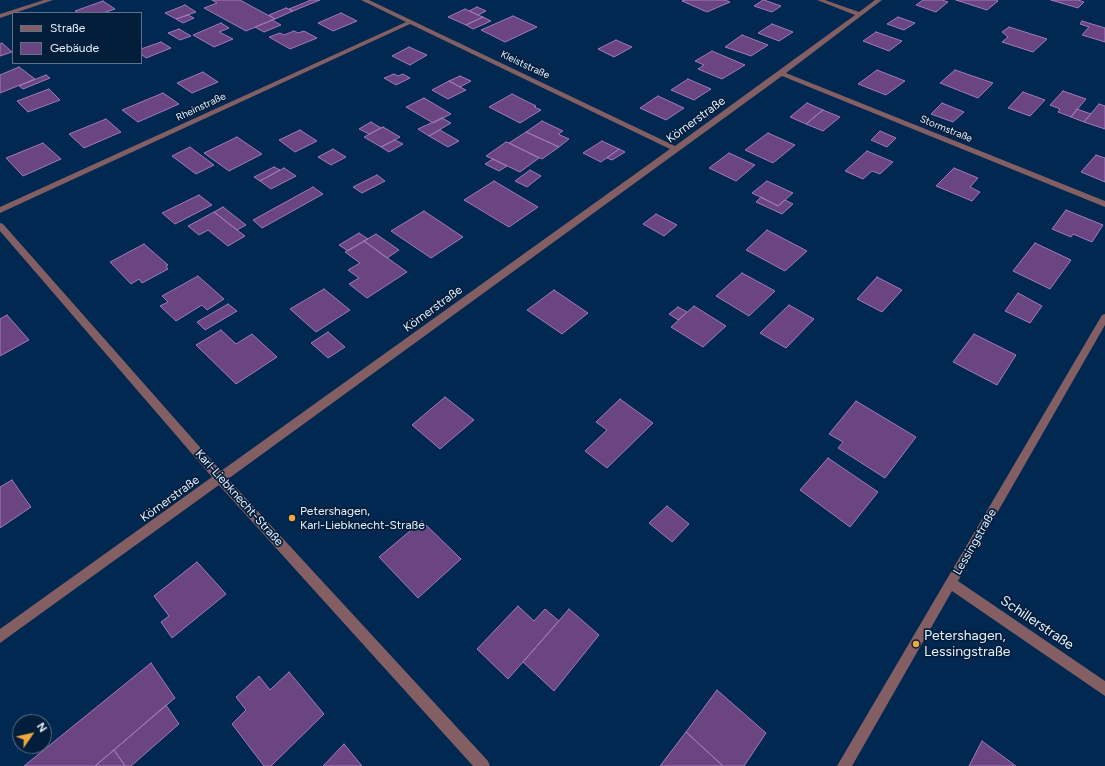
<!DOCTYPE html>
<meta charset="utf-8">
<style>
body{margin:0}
#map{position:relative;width:1105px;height:766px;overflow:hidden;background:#002850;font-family:Figtree,sans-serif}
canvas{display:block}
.legend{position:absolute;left:12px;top:12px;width:130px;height:52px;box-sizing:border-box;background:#031e3b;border:1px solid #5e7289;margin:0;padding:5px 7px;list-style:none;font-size:12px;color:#e6f1ff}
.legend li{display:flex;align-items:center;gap:8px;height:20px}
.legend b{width:20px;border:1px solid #5e7289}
.north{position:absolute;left:12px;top:714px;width:40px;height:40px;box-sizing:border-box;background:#031e3b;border:1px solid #5e7289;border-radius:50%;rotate:56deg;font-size:11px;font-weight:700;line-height:16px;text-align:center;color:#e6f1ff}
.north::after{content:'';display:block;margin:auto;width:14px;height:18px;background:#efa73e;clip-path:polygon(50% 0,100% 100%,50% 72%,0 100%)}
</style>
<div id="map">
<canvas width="1105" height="766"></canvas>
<ul class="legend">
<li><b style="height:5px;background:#835e62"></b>Straße</li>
<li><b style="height:11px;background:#6b4482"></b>Gebäude</li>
</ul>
<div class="north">N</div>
</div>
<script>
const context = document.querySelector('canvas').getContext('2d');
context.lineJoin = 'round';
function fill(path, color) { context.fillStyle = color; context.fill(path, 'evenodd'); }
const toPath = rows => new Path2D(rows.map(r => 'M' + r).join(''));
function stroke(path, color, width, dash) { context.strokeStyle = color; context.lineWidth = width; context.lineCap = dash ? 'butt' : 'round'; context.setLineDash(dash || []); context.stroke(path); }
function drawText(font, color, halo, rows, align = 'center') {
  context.font = font + ' Figtree,sans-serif'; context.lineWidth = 3.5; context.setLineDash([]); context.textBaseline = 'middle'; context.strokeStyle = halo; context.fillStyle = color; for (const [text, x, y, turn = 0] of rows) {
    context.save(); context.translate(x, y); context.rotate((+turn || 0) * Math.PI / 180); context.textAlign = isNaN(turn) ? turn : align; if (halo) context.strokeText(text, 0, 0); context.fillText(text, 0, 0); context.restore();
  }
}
const building = toPath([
 [212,0,240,0,275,19,246,31,204,8,217,3,212,0],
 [311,0,320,0,293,11,289,9,311,0],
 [685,0,725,0,730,2,707,12,682,1,685,0],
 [763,0,764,0,781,6,772,12,754,6,763,0],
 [923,0,942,0,948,2,936,12,916,5,923,0],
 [956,0,997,0,998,1,987,10,956,0],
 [1051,0,1078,0,1084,2,1078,8,1051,0],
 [103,1,115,9,103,13,79,13,75,11,103,1],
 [185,5,196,12,176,19,165,13,185,5],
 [477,7,486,11,478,15,469,11,477,7],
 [286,8,293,11,275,19,269,15,286,8],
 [465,9,478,15,483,17,466,25,448,17,465,9],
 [341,13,357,21,333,31,318,23,341,13],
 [188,15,194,18,183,23,176,19,188,15],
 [513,16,537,27,505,42,481,30,513,16],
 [483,17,491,21,473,29,466,25,483,17],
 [898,17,915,23,904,30,887,24,898,17],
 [272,20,281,25,264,32,255,27,272,20],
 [1082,21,1105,28,1105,42,1082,35,1089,27,1080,24,1082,21],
 [221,23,229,28,219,32,233,39,214,47,193,35,221,23],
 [772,24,793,32,779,41,758,33,772,24],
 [1009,27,1047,39,1033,52,1002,42,1008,37,1002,32,1009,27],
 [179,29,191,36,180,40,168,33,179,29],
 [294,31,298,33,304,31,317,38,290,49,269,37,280,33,284,35,294,31],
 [876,32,902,41,889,51,863,41,876,32],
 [742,35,768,45,751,56,725,47,742,35],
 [616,40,632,47,614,57,598,49,616,40],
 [161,42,171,48,146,58,141,54,141,49,161,42],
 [2,43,12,52,0,56,0,44,2,43],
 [409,47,427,55,410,65,392,56,409,47],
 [712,51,745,65,722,79,698,69,704,65,695,61,712,51],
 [19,67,35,79,0,93,0,75,19,67],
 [877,70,905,81,886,95,858,84,877,70],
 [955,70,993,83,978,98,940,83,955,70],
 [203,72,218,82,192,93,177,83,203,72],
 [394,74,398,76,403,74,410,78,396,85,384,78,394,74],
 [46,75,50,78,23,89,19,86,46,75],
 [460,76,471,81,460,87,449,81,460,76],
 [688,79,711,89,694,100,671,90,688,79],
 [449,81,460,87,466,90,448,99,432,90,449,81],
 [49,89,60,100,28,112,17,101,49,89],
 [1063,91,1086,99,1071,117,1058,112,1060,109,1050,105,1063,91],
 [1023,92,1045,100,1030,116,1008,108,1023,92],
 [163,93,179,104,138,122,122,110,163,93],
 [512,94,536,106,534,107,541,110,520,123,489,107,512,94],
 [658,96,684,108,666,120,640,108,658,96],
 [424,98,451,114,433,123,406,107,424,98],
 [807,103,823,110,806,124,790,117,807,103],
 [942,103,964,112,953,122,931,114,942,103],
 [1099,104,1105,106,1105,129,1084,122,1099,104],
 [1077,109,1091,114,1084,122,1071,117,1077,109],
 [823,110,840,117,823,131,806,124,823,110],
 [442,118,451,123,429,136,418,129,442,118],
 [106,119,121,132,84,148,69,134,106,119],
 [542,121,563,131,558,134,569,139,559,147,526,132,542,121],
 [371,122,381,128,369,134,359,129,371,122],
 [383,127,400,137,381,147,364,137,383,127],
 [300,130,317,141,295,152,279,140,300,130],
 [440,130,459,141,448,147,429,136,440,130],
 [880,131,896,138,887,147,871,140,880,131],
 [526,132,559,147,542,159,509,143,526,132],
 [768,133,795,145,773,163,745,150,768,133],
 [237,137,262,154,229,171,204,153,237,137],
 [395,140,403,144,389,152,381,147,395,140],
 [602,141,619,149,601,162,583,153,602,141],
 [506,142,509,143,539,158,520,172,486,156,506,142],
 [43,143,61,159,23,176,6,158,43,143],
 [190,147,214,165,196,174,172,156,190,147],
 [333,149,346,157,331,165,318,157,333,149],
 [619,149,625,152,612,160,607,158,619,149],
 [867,151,893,162,880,174,872,171,863,179,845,171,867,151],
 [729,153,755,165,736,181,709,168,729,153],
 [1096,155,1105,158,1105,182,1081,172,1096,155],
 [493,159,507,166,499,171,485,164,493,159],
 [274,167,280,170,260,181,254,177,274,167],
 [284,168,296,176,271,189,260,181,284,168],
 [954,168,978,178,970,187,980,192,972,201,936,186,954,168],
 [530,170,541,176,527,187,515,181,530,170],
 [377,175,385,181,362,193,353,187,377,175],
 [494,181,538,207,509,227,464,200,494,181],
 [767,181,793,193,778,206,752,193,767,181],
 [313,187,323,194,262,228,253,220,313,187],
 [199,195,212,205,175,224,162,213,199,195],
 [761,197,778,206,785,200,793,204,782,214,756,202,761,197],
 [223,207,246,225,237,230,214,212,223,207],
 [1066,210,1103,225,1092,242,1073,234,1071,237,1052,229,1066,210],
 [424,211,463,237,431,258,391,231,424,211],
 [214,212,237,230,245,236,228,246,208,230,199,235,188,226,214,212],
 [656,214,677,225,664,236,643,224,656,214],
 [767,230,807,251,785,271,746,250,767,230],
 [359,233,368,239,348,251,339,245,359,233],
 [376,234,399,250,387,258,364,241,376,234],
 [364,241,407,272,367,298,349,284,359,278,348,270,360,263,345,252,364,241],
 [1035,243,1071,260,1050,289,1013,271,1035,243],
 [144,244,168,265,166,266,168,269,142,283,139,279,131,284,110,262,144,244],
 [742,273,775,291,749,316,716,296,742,273],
 [198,276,224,299,207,310,202,305,176,321,160,306,168,302,162,296,198,276],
 [877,277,902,290,882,312,857,299,877,277],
 [324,289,350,310,316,332,290,309,324,289],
 [554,290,588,313,562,334,527,310,554,290],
 [1018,293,1042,306,1030,323,1005,311,1018,293],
 [228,304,237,311,205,330,197,322,228,304],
 [789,305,814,319,786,348,760,333,789,305],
 [694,306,726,326,703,347,671,327,694,306],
 [678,307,687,312,678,320,669,314,678,307],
 [7,315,29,340,0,356,0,319,7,315],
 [221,330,236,344,252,334,277,357,236,384,196,345,221,330],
 [328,332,345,347,328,358,311,343,328,332],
 [974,334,1016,355,997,385,953,362,974,334],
 [445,397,474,420,440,449,412,425,445,397],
 [620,399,653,423,607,468,585,451,607,430,596,422,620,399],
 [856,401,916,437,885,478,838,448,843,442,829,434,856,401],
 [828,458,878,492,850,527,800,490,828,458],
 [12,480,31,507,0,528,0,487,12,480],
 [667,506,689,524,672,542,649,523,667,506],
 [422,521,461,559,418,598,379,557,422,521],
 [197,562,226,594,172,638,161,622,169,616,154,596,197,562],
 [518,606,534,621,545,609,559,621,508,679,477,649,518,606],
 [569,609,599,635,554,691,523,662,569,609],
 [151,663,175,698,95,766,24,766,151,663],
 [289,672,324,714,271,766,264,766,232,724,246,710,236,697,259,676,270,690,289,672],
 [717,690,766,733,744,766,723,766,686,732,717,690],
 [166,705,179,724,131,766,125,766,114,750,166,705],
 [686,732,723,766,660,766,686,732],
 [982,741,1016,766,969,766,982,741],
 [344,744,362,766,323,766,344,744],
 [114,750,125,766,95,766,114,750]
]);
const minor = toPath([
 [44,0,53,0,0,18,0,14,44,0],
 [361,0,369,0,675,146,855,15,817,0,825,0,859,12,875,0,882,0,786,73,1105,201,1105,207,782,76,228,479,488,761,490,766,473,766,219,485,0,643,0,629,212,477,0,231,0,223,3,224,221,471,670,149,410,24,0,213,0,207,406,22,361,0],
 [1105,314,1105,325,958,581,1105,681,1105,696,952,591,852,766,837,766,1102,315,1105,314]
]);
const markers = [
 [292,518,4,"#efa73e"],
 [916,644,4,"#efa73e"]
];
const farStreetnames = [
 ["Kleiststraße",525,65,25],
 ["Rheinstraße",201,107,-25],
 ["Stormstraße",946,129,22]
];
const streetNames = [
 ["Körnerstraße",696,120,-36],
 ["Körnerstraße",433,309,-36],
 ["Karl-Liebknecht-Straße",239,498,48],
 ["Körnerstraße",170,499,-36],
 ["Lessingstraße",975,542,-60]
];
const poiNames = [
 ["Petershagen,",300,511],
 ["Karl-Liebknecht-Straße",300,525]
];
const nearStreetnames = [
 ["Schillerstraße",1037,623,34]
];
const nearPoinames = [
 ["Petershagen,",924,636],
 ["Lessingstraße",924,652]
];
fill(building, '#6b4482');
stroke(building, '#a379bc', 1);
fill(minor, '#835e62');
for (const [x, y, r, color] of markers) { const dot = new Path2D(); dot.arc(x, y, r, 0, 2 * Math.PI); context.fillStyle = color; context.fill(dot); stroke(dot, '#031e3b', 1.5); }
drawText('10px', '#e6f1ff', '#031e3b', farStreetnames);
drawText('12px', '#e6f1ff', '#031e3b', streetNames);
drawText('12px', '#e6f1ff', '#031e3b', poiNames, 'left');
drawText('14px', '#e6f1ff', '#031e3b', nearStreetnames);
drawText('14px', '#e6f1ff', '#031e3b', nearPoinames, 'left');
</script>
